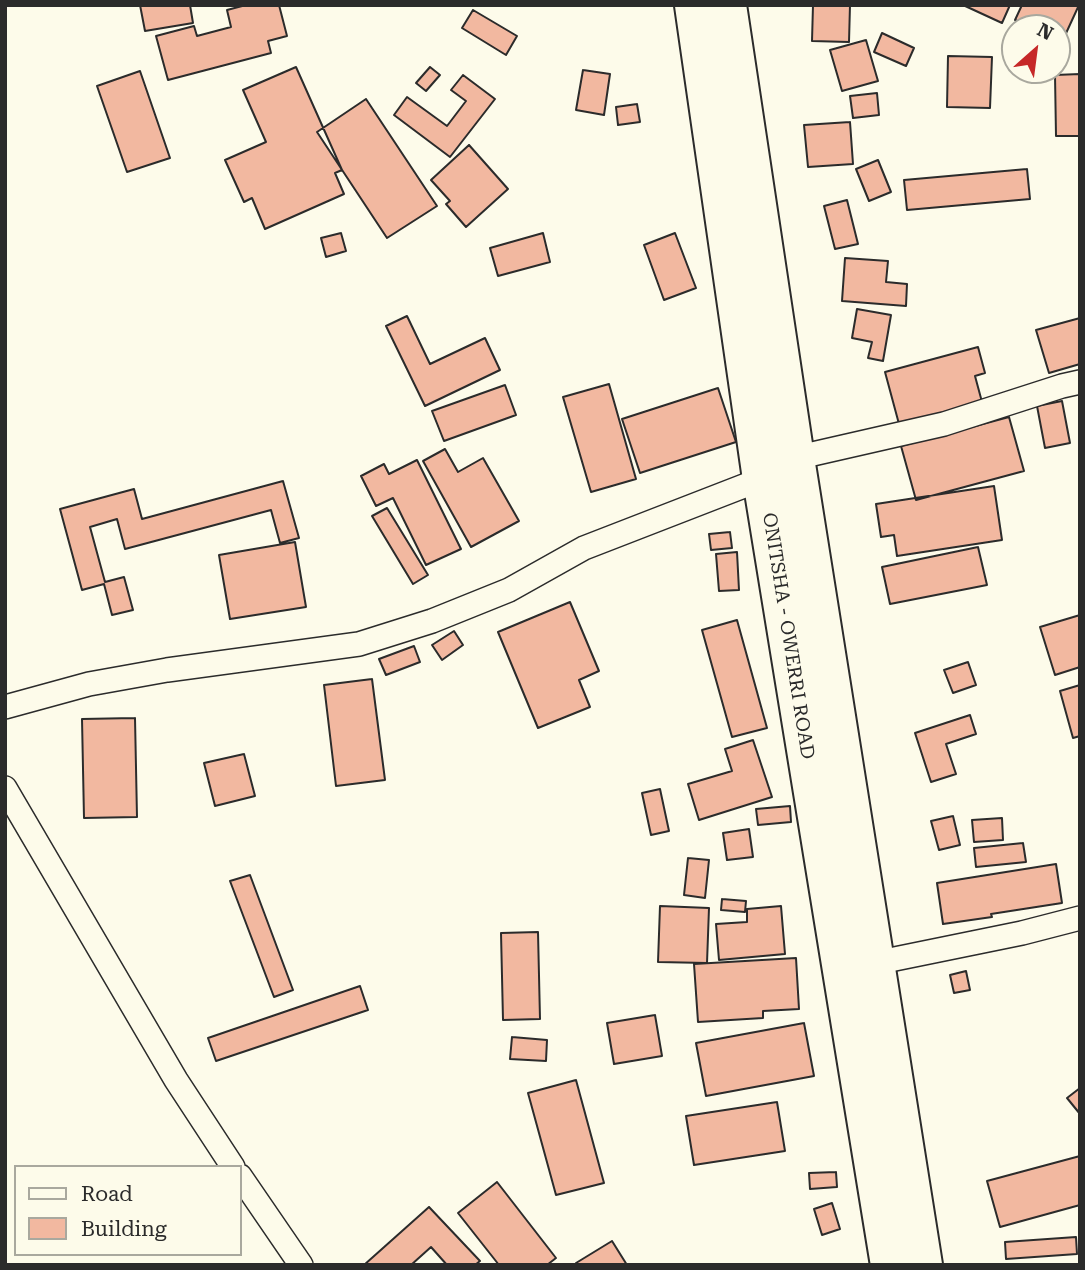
<!DOCTYPE html>
<html>
<head>
<meta charset="utf-8">
<style>
	body { margin:0 }
	#map { position:relative; width:1085px; height:1270px; overflow:hidden; background:#fdfbea; font-family:"Roboto Serif",serif }
	canvas { display:block }
	.frame { position:absolute; inset:0; border:7px solid #2b2b2b; pointer-events:none }
	.legend { position:absolute; left:14px; top:1165px; width:228px; height:91px; box-sizing:border-box; background:#fdfbea; border:2px solid #a9a89e; margin:0; padding:9px 12px; list-style:none; font-size:21px; color:#2b2b2b }
	.legend li { display:flex; align-items:center; gap:14px; height:35px }
	.legend b { width:35px; border:2px solid #a9a89e }
	.north { position:absolute; left:1001px; top:14px; width:70px; height:70px; box-sizing:border-box; background:#fdfbea; border:2px solid #a9a89e; border-radius:50%; rotate:28deg; font-size:19px; font-weight:700; line-height:28px; text-align:center; color:#2b2b2b }
	.north::after { content:''; display:block; margin:auto; width:24px; height:32px; background:#c62828; clip-path:polygon(50% 0,100% 100%,50% 72%,0 100%) }
</style>
</head>
<body>
<div id="map">
<canvas width="1085" height="1270"></canvas>
<div class="frame"></div>
<ul class="legend">
<li><b style="height:9px;background:#fdfbea"></b>Road</li>
<li><b style="height:19px;background:#f2b8a0"></b>Building</li>
</ul>
<div class="north">N</div>
</div>
<script>
const ctx = document.querySelector('canvas').getContext('2d');
ctx.lineJoin = 'round';
function fill(path, color) {
  ctx.fillStyle = color;
  ctx.fill(path, 'evenodd');
}
function toPath(rows) {
  const path = new Path2D();
  for (const r of rows) {
    path.moveTo(r[0], r[1]);
    for (let i = 2; i < r.length; i += 2) path.lineTo(r[i], r[i + 1]);
  }
  return path;
}
function trace(path, color, width, dash) {
  ctx.strokeStyle = color;
  ctx.lineWidth = width;
  ctx.lineCap = dash ? 'butt' : 'round';
  ctx.setLineDash(dash || []);
  ctx.stroke(path);
}
function write(font, color, halo, rows, align = 'center') {
  ctx.font = font + ' "Roboto Serif",serif';
  ctx.lineWidth = 5;
  ctx.setLineDash([]);
  ctx.textBaseline = 'middle';
  ctx.strokeStyle = halo;
  ctx.fillStyle = color;
  for (const [text, x, y, turn = 0] of rows) {
    ctx.save();
    ctx.translate(x, y);
    ctx.rotate((+turn || 0) * Math.PI / 180);
    ctx.textAlign = isNaN(turn) ? turn : align;
    if (halo) ctx.strokeText(text, 0, 0);
    ctx.fillText(text, 0, 0);
    ctx.restore();
  }
}
const building = toPath([
	[140,5,190,5,193,23,145,31,140,5],
	[246,5,279,5,287,36,268,41,271,53,168,80,156,36,194,26,197,36,231,27,227,10,246,5],
	[813,5,850,5,849,42,812,41,813,5],
	[963,5,1010,5,1002,23,963,5],
	[1022,5,1079,5,1062,42,1057,39,1057,28,1032,28,1015,20,1022,5],
	[473,10,517,36,506,55,462,28,473,10],
	[882,33,914,48,906,66,874,52,882,33],
	[866,40,878,81,842,91,830,50,866,40],
	[948,56,992,57,990,108,947,107,948,56],
	[296,67,342,170,335,173,344,194,265,229,252,198,244,202,225,160,266,142,243,90,296,67],
	[430,67,440,75,426,91,416,83,430,67],
	[583,70,610,74,604,115,576,110,583,70],
	[140,71,170,158,127,172,97,86,140,71],
	[1080,74,1080,136,1056,136,1055,75,1080,74],
	[463,75,495,99,450,157,394,115,407,97,447,126,466,101,451,90,463,75],
	[877,93,879,115,853,118,850,96,877,93],
	[366,99,437,206,387,238,317,132,366,99],
	[637,104,640,122,618,125,616,107,637,104],
	[850,122,853,164,808,167,804,125,850,122],
	[469,145,508,189,466,227,446,204,450,201,431,180,469,145],
	[878,160,891,192,869,201,856,169,878,160],
	[1027,169,1030,199,907,210,904,180,1027,169],
	[847,200,858,244,835,249,824,206,847,200],
	[341,233,346,251,326,257,321,238,341,233],
	[543,233,550,262,498,276,490,248,543,233],
	[675,233,696,288,664,300,644,245,675,233],
	[845,258,888,261,886,282,907,284,906,306,842,301,845,258],
	[857,309,891,315,883,361,868,358,872,342,852,338,857,309],
	[407,316,430,364,485,338,500,370,425,406,386,326,407,316],
	[1080,318,1080,364,1049,373,1036,330,1080,318],
	[978,347,985,373,975,376,982,402,899,424,885,372,978,347],
	[609,384,636,479,591,492,563,397,609,384],
	[505,385,516,415,444,441,432,411,505,385],
	[718,388,736,442,640,473,622,419,718,388],
	[1062,401,1070,443,1045,448,1037,406,1062,401],
	[1009,417,1024,471,916,500,901,446,1009,417],
	[445,449,458,472,483,458,519,521,471,547,423,461,445,449],
	[417,460,461,549,426,565,393,498,376,506,361,476,384,464,389,474,417,460],
	[283,481,299,538,280,543,271,510,125,549,117,519,90,527,105,582,124,577,133,610,112,615,104,584,82,590,60,509,134,489,142,519,283,481],
	[994,486,1002,540,897,556,894,535,881,537,876,504,994,486],
	[387,508,428,575,413,584,372,516,387,508],
	[730,532,732,548,711,550,709,534,730,532],
	[295,542,306,607,230,619,219,555,295,542],
	[978,547,987,585,890,604,882,567,978,547],
	[737,552,739,590,719,591,716,554,737,552],
	[570,602,599,671,579,680,590,707,538,728,498,632,570,602],
	[1080,615,1080,667,1055,675,1040,627,1080,615],
	[737,620,767,728,732,737,702,630,737,620],
	[454,631,463,645,442,660,432,645,454,631],
	[414,646,420,662,386,675,379,659,414,646],
	[968,662,976,685,953,693,944,670,968,662],
	[372,679,385,780,336,786,324,685,372,679],
	[1080,685,1080,736,1073,738,1060,691,1080,685],
	[970,715,976,734,946,744,956,774,931,782,915,733,970,715],
	[135,718,137,817,84,818,82,719,135,718],
	[753,740,772,797,699,820,688,784,732,771,725,749,753,740],
	[244,754,255,796,215,806,204,763,244,754],
	[660,789,669,831,651,835,642,793,660,789],
	[790,806,791,822,758,825,756,809,790,806],
	[953,816,960,845,939,850,931,821,953,816],
	[1002,818,1003,840,974,842,972,820,1002,818],
	[749,829,753,857,727,860,723,833,749,829],
	[1023,843,1026,862,976,867,974,848,1023,843],
	[688,858,709,860,705,898,684,895,688,858],
	[1056,864,1062,903,991,914,992,917,943,924,937,883,1056,864],
	[250,875,293,990,274,997,230,881,250,875],
	[722,899,746,901,745,912,721,910,722,899],
	[660,906,709,908,707,963,658,962,660,906],
	[781,906,785,954,719,960,716,924,747,922,747,909,781,906],
	[538,932,540,1019,503,1020,501,933,538,932],
	[796,958,799,1009,763,1011,763,1018,698,1022,694,964,796,958],
	[966,971,970,990,954,993,950,975,966,971],
	[360,986,368,1010,216,1061,208,1038,360,986],
	[655,1015,662,1056,614,1064,607,1023,655,1015],
	[804,1023,814,1076,706,1096,696,1043,804,1023],
	[512,1037,547,1040,546,1061,510,1059,512,1037],
	[576,1080,604,1183,556,1195,528,1093,576,1080],
	[1080,1088,1080,1114,1067,1098,1080,1088],
	[777,1102,785,1151,694,1165,686,1116,777,1102],
	[1080,1156,1080,1205,1000,1227,987,1181,1080,1156],
	[836,1172,837,1187,810,1189,809,1173,836,1172],
	[497,1182,556,1258,547,1265,499,1265,458,1213,497,1182],
	[832,1203,840,1229,822,1235,814,1209,832,1203],
	[429,1207,480,1261,475,1265,447,1265,431,1247,411,1265,364,1265,429,1207],
	[1076,1237,1077,1254,1006,1259,1005,1242,1076,1237],
	[612,1241,627,1265,577,1265,576,1263,612,1241]
]);
const minor = toPath([
	[795,458,944,424,1062,386,1080,382],
	[5,707,89,684,167,670,359,644,432,621,509,590,584,548,762,479],
	[5,788,176,1080,233,1167],
	[875,963,1022,933,1080,918],
	[240,1176,301,1265]
]);
const trunk = toPath([
	[694,5,762,479,890,1265],
	[727,5,795,458,923,1265]
]);
const streetNames = [
	["ONITSHA - OWERRI ROAD",788,636,81]
];
fill(building, '#f2b8a0');
trace(building, '#2b2b2b', 2);
trace(minor, '#2b2b2b', 26);
trace(trunk, '#2b2b2b', 42);
trace(minor, '#fdfbea', 23);
trace(trunk, '#fdfbea', 38);
write('19px', '#2b2b2b', '#fdfbea', streetNames);
</script>
</body>
</html>
